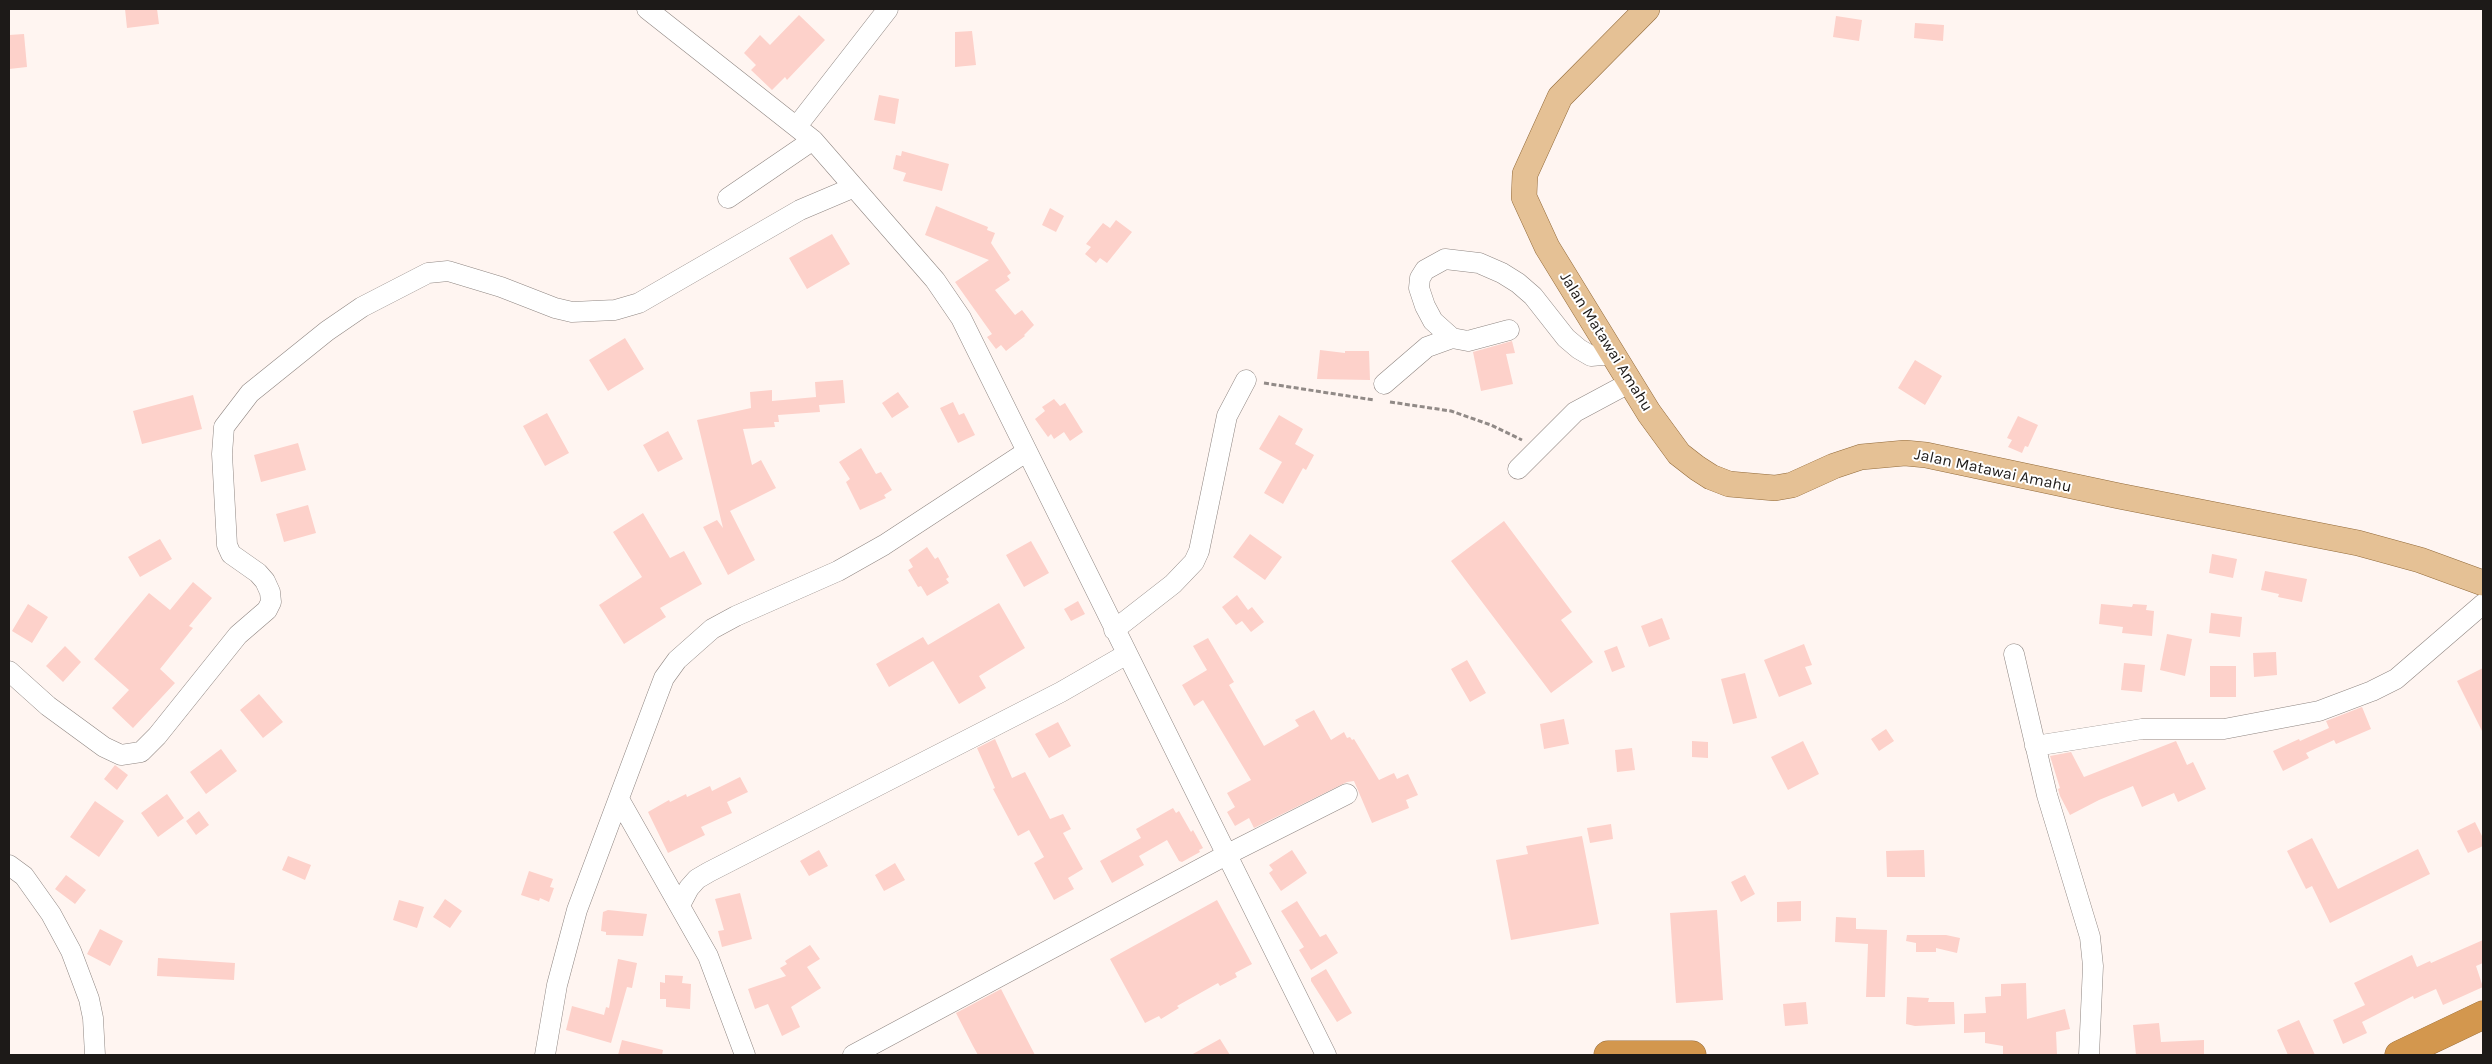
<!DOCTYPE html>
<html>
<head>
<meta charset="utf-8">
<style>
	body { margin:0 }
	#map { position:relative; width:2492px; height:1064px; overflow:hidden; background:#fff5f1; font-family:Karla,sans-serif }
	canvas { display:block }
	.frame { position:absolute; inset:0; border:10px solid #1d1a18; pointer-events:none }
</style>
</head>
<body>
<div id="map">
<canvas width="2492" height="1064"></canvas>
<div class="frame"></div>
</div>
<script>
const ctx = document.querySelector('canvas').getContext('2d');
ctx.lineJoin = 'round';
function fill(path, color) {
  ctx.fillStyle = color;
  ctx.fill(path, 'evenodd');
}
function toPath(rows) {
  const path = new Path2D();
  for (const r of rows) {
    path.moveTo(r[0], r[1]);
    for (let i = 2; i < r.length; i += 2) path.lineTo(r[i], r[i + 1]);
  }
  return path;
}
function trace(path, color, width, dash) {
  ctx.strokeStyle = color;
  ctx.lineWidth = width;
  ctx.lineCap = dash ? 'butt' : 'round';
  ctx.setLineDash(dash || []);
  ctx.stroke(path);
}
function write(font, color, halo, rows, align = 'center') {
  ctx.font = font + ' Karla,sans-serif';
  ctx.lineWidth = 4;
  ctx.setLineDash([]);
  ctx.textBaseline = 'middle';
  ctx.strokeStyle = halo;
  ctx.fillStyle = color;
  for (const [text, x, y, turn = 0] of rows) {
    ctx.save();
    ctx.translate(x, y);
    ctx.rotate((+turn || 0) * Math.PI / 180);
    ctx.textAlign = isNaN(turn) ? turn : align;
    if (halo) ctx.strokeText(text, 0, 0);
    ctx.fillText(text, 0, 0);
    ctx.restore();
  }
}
const building = toPath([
	[125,9,157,9,159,24,127,28],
	[799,15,825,40,787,80,785,77,772,90,751,70,756,65,744,53,760,35,770,45],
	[1836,16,1862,20,1859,41,1833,37],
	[1915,23,1944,25,1943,41,1914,38],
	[972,31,976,65,955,67,955,32],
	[24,34,27,67,9,69,9,35],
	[879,95,899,99,895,124,874,120],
	[902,151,949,164,942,191,903,181,906,173,893,169,896,155,901,156],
	[936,206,988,227,987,230,995,233,991,243,1011,273,1007,276,1010,280,995,290,1015,315,1022,310,1034,325,1024,335,1025,336,1006,351,1001,345,996,349,987,337,992,334,955,282,989,260,925,235],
	[1050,208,1064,216,1056,232,1042,225],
	[1116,220,1132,232,1107,263,1100,258,1096,263,1085,254,1091,247,1086,244,1103,223,1110,228],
	[832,234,850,264,807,289,789,258],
	[625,338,644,369,608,391,589,360],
	[1512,341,1515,353,1506,354,1513,384,1481,391,1473,352],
	[1320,350,1345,353,1345,351,1369,351,1370,380,1317,379],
	[1915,360,1942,376,1925,405,1898,388],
	[843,380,845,403,819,405,820,412,778,415,779,422,774,422,775,427,743,429,752,465,761,460,776,488,730,511,755,560,728,575,703,527,717,520,723,528,697,420,751,408,750,392,772,390,772,401,816,397,815,382],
	[898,392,909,407,892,418,882,403],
	[193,395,202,429,142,444,133,411],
	[1054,399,1060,406,1065,403,1083,432,1070,441,1064,432,1054,439,1051,434,1048,437,1035,419,1045,411,1042,407],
	[953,402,959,415,964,413,975,435,958,443,940,408],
	[547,413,569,453,545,466,523,426],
	[1279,415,1303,429,1295,444,1314,455,1306,470,1303,468,1283,504,1264,493,1282,462,1259,449],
	[2018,416,2038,425,2028,447,2025,446,2022,453,2008,447,2012,440,2007,438],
	[668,431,683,459,658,472,643,445],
	[298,443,306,470,261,482,254,455],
	[861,448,876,474,881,472,892,490,884,495,886,498,860,510,846,482,850,479,839,462],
	[308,505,316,533,284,542,276,514],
	[643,513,670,558,684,551,702,584,660,608,666,617,624,644,599,605,642,577,613,532],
	[1504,521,1572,612,1561,620,1593,662,1551,693,1451,561],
	[1250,534,1282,557,1265,580,1233,557],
	[160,539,172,559,140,577,128,557],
	[1031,541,1049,573,1024,587,1006,555],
	[927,547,935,559,938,557,949,577,946,579,949,583,927,596,921,586,918,587,908,570,913,567,909,560],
	[2212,554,2237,559,2233,578,2209,573],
	[2265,571,2307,579,2302,602,2278,597,2279,594,2261,590],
	[193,582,212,598,189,626,193,628,160,669,175,683,133,728,112,708,129,690,94,659,149,593,170,610],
	[1237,595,1248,610,1252,607,1264,622,1251,632,1242,621,1236,625,1222,607],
	[1078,601,1085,614,1071,621,1064,609],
	[999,603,1025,648,979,676,986,688,959,704,933,661,889,687,876,664,923,637,928,645],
	[28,604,48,617,32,643,12,631],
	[2101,604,2132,607,2133,604,2147,605,2146,610,2154,611,2152,636,2122,633,2123,627,2099,624],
	[2211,613,2242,617,2240,637,2209,633],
	[1662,618,1670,639,1649,647,1641,626],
	[2167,634,2192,639,2185,676,2160,670],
	[1208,638,1234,682,1229,685,1264,746,1299,726,1295,720,1314,710,1331,740,1344,732,1347,738,1350,737,1352,740,1354,739,1379,780,1394,773,1397,779,1408,774,1418,795,1406,800,1409,808,1372,823,1354,781,1347,782,1254,828,1249,818,1235,826,1227,812,1235,807,1227,793,1251,780,1203,700,1194,706,1182,685,1207,670,1193,646],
	[1804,644,1812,665,1805,667,1812,684,1779,697,1764,660],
	[65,646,81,662,63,682,46,666],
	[1617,646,1625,667,1612,672,1604,651],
	[2276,652,2277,675,2254,677,2253,653],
	[1467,660,1486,693,1470,702,1451,669],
	[2124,663,2145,665,2142,692,2121,690],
	[2210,666,2236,666,2236,697,2210,697],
	[2483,668,2483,733,2457,681],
	[1745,673,1757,718,1733,724,1721,679],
	[259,694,283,722,263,738,240,710],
	[2362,707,2371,729,2336,744,2334,740,2306,753,2309,758,2283,771,2273,751,2299,739,2300,741,2329,728,2326,721],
	[1564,719,1569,744,1544,749,1540,724],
	[1058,722,1071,746,1049,758,1035,734],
	[1886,729,1894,741,1879,751,1871,739],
	[995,739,1012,778,1025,772,1050,819,1063,814,1071,829,1063,833,1083,869,1068,878,1074,889,1054,900,1034,863,1044,857,1029,830,1018,836,993,789,995,788,977,748],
	[1692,741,1708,742,1708,758,1692,757],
	[1803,741,1819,774,1788,790,1771,757],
	[2176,741,2187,765,2193,762,2206,789,2178,802,2174,793,2142,807,2133,786,2099,800,2070,815,2060,796,2058,789,2060,788,2050,756,2071,752,2084,777],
	[1632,748,1635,770,1617,772,1615,750],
	[221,749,237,771,206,794,190,772],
	[115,765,128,775,117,790,104,779],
	[740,777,748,792,727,802,732,813,701,827,705,835,668,853,648,812,669,800,670,802,686,794,687,797,710,786,712,791],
	[167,794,184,818,158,837,141,813],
	[95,801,124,821,99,857,70,837],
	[1173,808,1176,813,1179,811,1191,832,1193,830,1203,848,1199,850,1200,852,1182,862,1179,861,1167,840,1139,856,1144,865,1112,883,1100,861,1141,838,1136,829],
	[199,811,209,825,196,835,186,821],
	[2475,822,2483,838,2483,846,2468,853,2457,831],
	[1611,824,1613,839,1590,843,1587,828],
	[1582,836,1599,924,1511,940,1496,860,1528,854,1526,846],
	[2312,838,2338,889,2418,849,2430,874,2330,923,2312,886,2306,889,2287,851],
	[819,850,828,866,809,876,800,861],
	[1292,850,1307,873,1281,891,1269,873,1273,870,1269,865],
	[1924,850,1925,877,1887,877,1886,851],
	[288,856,311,865,305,880,282,870],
	[895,863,905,880,884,891,875,875],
	[529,871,553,879,550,887,554,888,549,902,540,898,539,901,521,895],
	[66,875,86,890,75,904,55,889],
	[1745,875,1755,894,1741,902,1731,882],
	[740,893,752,939,722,947,718,931,724,930,715,899],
	[445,899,462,911,450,928,433,917],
	[399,900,424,907,417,928,393,920],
	[1217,900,1252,964,1235,973,1237,977,1220,986,1218,983,1177,1006,1179,1008,1161,1019,1159,1016,1145,1023,1110,959],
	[1297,901,1320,937,1326,934,1338,953,1311,970,1299,950,1304,947,1281,911],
	[1801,901,1801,921,1777,922,1777,902],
	[608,910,647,914,643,936,606,935,606,932,601,931,603,912],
	[1717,910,1723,1000,1676,1003,1670,913],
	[1836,917,1856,918,1856,929,1887,930,1885,997,1866,997,1868,944,1835,942],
	[100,929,123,941,110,966,87,954],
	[1907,935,1946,935,1960,938,1957,953,1936,948,1936,952,1916,952,1916,943,1906,941],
	[2483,940,2483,963,2476,966,2483,987,2443,1005,2436,989,2414,999,2413,996,2362,1022,2367,1033,2343,1044,2333,1020,2365,1005,2354,983,2412,955,2417,967,2430,961,2431,963],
	[810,945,820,959,807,967,821,988,791,1007,800,1027,782,1036,768,1004,755,1009,748,989,786,976,780,968,787,964,785,961],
	[158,958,235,963,234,980,157,976],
	[618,959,637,963,632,988,627,987,611,1043,566,1030,572,1006,604,1015,606,1007,609,1008],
	[1326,969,1352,1013,1337,1022,1311,981,1311,978],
	[665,975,683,976,682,983,691,984,690,1009,666,1007,666,999,660,999,660,982,665,983],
	[2026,983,2027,1019,2065,1009,2070,1029,2056,1032,2057,1055,2003,1055,2003,1046,1985,1043,1985,1032,1964,1033,1964,1014,1986,1013,1985,997,2001,996,2001,984],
	[1001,989,1021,1028,1035,1055,978,1055,973,1046,956,1013],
	[1907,997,1929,998,1928,1002,1954,1002,1955,1024,1915,1026,1906,1024],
	[1806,1002,1808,1024,1785,1026,1783,1004],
	[2299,1020,2315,1055,2288,1055,2277,1030],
	[2159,1023,2161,1042,2204,1040,2204,1055,2136,1055,2133,1025],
	[1220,1039,1230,1055,1191,1055],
	[622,1040,663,1050,662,1055,618,1055]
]);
const path = toPath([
	[1264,383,1374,400],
	[1390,402,1451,411,1491,425,1522,440]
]);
const minor = toPath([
	[647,9,813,140,935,280,961,318,1326,1055],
	[797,126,888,9],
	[728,198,813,140],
	[1452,338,1433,321,1425,306,1419,288,1420,278,1425,270,1445,259,1479,263,1502,273,1518,283,1533,296,1566,338,1579,349,1591,356,1614,354],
	[1384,384,1427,347,1452,338,1468,341,1509,330],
	[1518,469,1575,412,1631,382],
	[1114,630,1173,584,1194,562,1199,551,1227,416,1246,380],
	[2014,654,2047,795,2090,937,2093,966,2089,1055],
	[9,671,48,706,104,747,121,755,141,752,157,736,238,635,267,610,271,602,270,592,265,581,258,573,231,554,227,545,222,454,224,427,250,393,327,331,362,307,428,273,448,271,501,287,555,308,572,312,615,310,639,303,800,210,852,188],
	[2035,746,2142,729,2224,729,2319,711,2372,691,2396,679,2483,604],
	[620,801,708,956,745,1055],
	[9,865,24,876,51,914,71,951,89,999,93,1018,95,1055],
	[680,905,689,888,697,879,709,872,1061,692,1127,654],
	[545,1055,557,985,577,910,656,699,664,678,677,660,712,629,736,616,838,571,884,545,1026,452],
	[853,1055,1228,854,1347,794]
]);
const major = toPath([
	[1647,9,1560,97,1525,174,1524,197,1547,247,1649,413,1679,454,1697,468,1711,477,1729,484,1775,488,1792,485,1834,466,1861,457,1905,453,1926,455,2119,496,2358,543,2420,560,2483,583]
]);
const highway = toPath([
	[1608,1055,1692,1055],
	[2399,1055,2483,1015]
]);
const streetNames = [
	["Jalan Matawai Amahu",1606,342,58],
	["Jalan Matawai Amahu",1993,471,12]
];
fill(building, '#fdd1ca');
trace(minor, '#8f8682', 21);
trace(major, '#936b3b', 26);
trace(highway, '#936b3b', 29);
trace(path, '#918a87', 3, [5, 2.5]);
trace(minor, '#fff', 20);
trace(major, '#e5c195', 25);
trace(highway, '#d3974e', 28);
write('16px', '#1d1a18', '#fff', streetNames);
</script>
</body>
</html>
